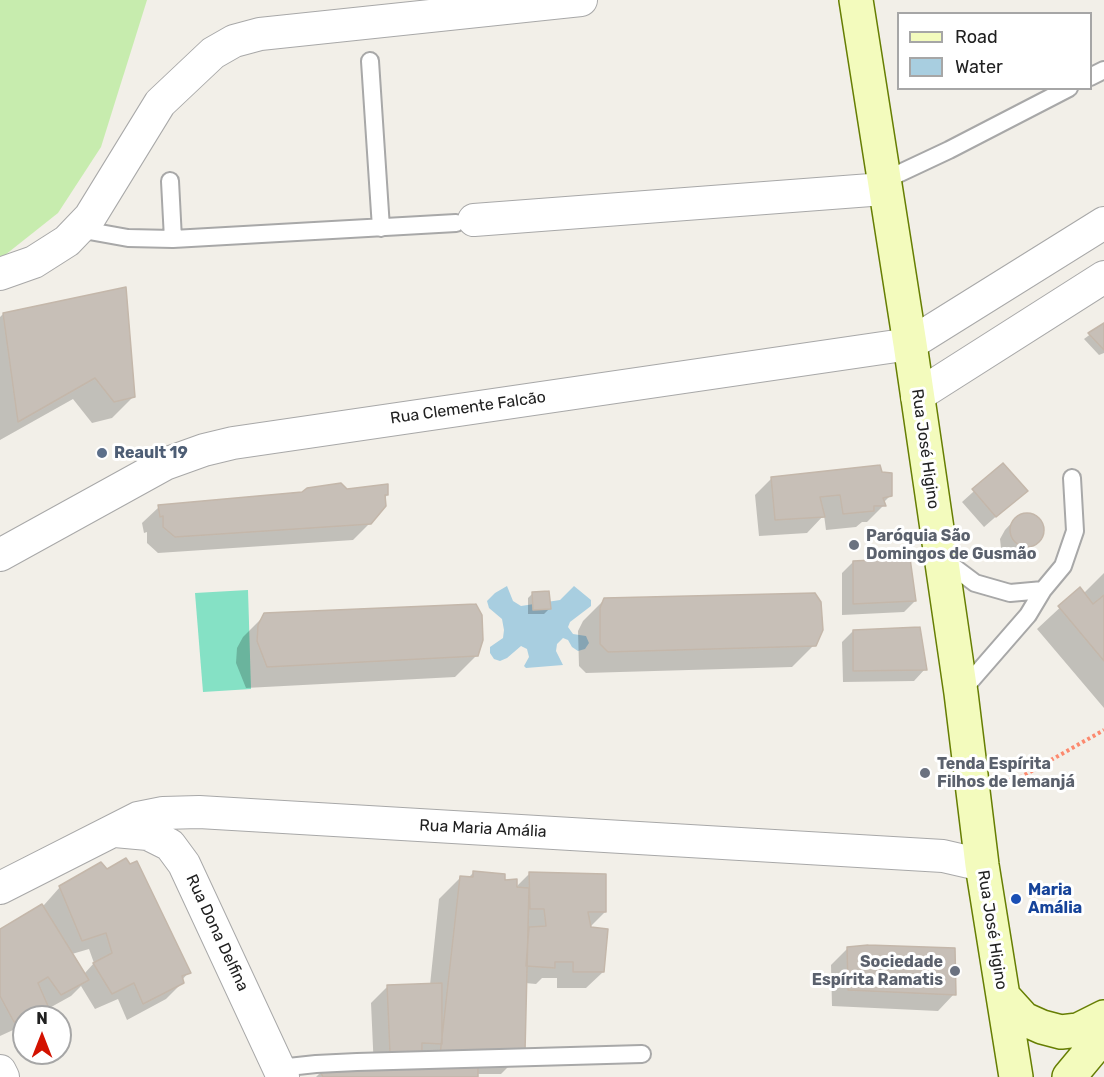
<!DOCTYPE html>
<html>
<head>
<meta charset="utf-8">
<style>
	body { margin:0 }
	#map { position:relative; width:1104px; height:1077px; overflow:hidden; background:#f2efe8; font-family:Rubik,sans-serif }
	canvas { display:block }
	.legend { position:absolute; left:897px; top:12px; width:195px; height:78px; box-sizing:border-box; background:#fff; border:2px solid #a6a6a6; margin:0; padding:8px 10px; list-style:none; font-size:18px; color:#212121 }
	.legend li { display:flex; align-items:center; gap:12px; height:30px }
	.legend b { width:30px; border:2px solid #a6a6a6 }
	.north { position:absolute; left:12px; top:1005px; width:60px; height:60px; box-sizing:border-box; background:#fff; border:2px solid #a6a6a6; border-radius:50%; rotate:0deg; font-size:16px; font-weight:700; line-height:24px; text-align:center; color:#212121 }
	.north::after { content:''; display:block; margin:auto; width:21px; height:27px; background:#d31200; clip-path:polygon(50% 0,100% 100%,50% 72%,0 100%) }
</style>
</head>
<body>
<div id="map">
<canvas width="1104" height="1077"></canvas>
<ul class="legend">
<li><b style="height:8px;background:#f3fbbd"></b>Road</li>
<li><b style="height:16px;background:#a8cee0"></b>Water</li>
</ul>
<div class="north">N</div>
</div>
<script>
const ctx = document.querySelector('canvas').getContext('2d');
ctx.lineJoin = 'round';
function fill(path, color) {
  ctx.fillStyle = color;
  ctx.fill(path, 'evenodd');
}
function toPath(rows) {
  const path = new Path2D();
  for (const r of rows) {
    if (r.length === 3) {
      path.moveTo(r[0] + r[2], r[1]);
      path.arc(r[0], r[1], r[2], 0, 2 * Math.PI);
      continue;
    }
    path.moveTo(r[0], r[1]);
    for (let i = 2; i < r.length; i += 2) path.lineTo(r[i], r[i + 1]);
  }
  return path;
}
function trace(path, color, width, dash) {
  ctx.strokeStyle = color;
  ctx.lineWidth = width;
  ctx.lineCap = dash ? 'butt' : 'round';
  ctx.setLineDash(dash || []);
  ctx.stroke(path);
}
function write(font, color, halo, rows, align = 'center') {
  ctx.font = font + ' Rubik,sans-serif';
  ctx.lineWidth = 6;
  ctx.setLineDash([]);
  ctx.textBaseline = 'middle';
  ctx.strokeStyle = halo;
  ctx.fillStyle = color;
  for (const [text, x, y, turn = 0] of rows) {
    ctx.save();
    ctx.translate(x, y);
    ctx.rotate((+turn || 0) * Math.PI / 180);
    ctx.textAlign = isNaN(turn) ? turn : align;
    if (halo) ctx.strokeText(text, 0, 0);
    ctx.fillText(text, 0, 0);
    ctx.restore();
  }
}
const grass = toPath([
	[0,0,147,0,101,147,58,213,0,259]
]);
const pitch = toPath([
	[248,590,251,689,203,692,195,593]
]);
const water = toPath([
	[507,586,513,601,521,606,560,600,574,586,591,600,591,606,570,622,568,627,573,634,586,636,589,643,585,649,578,651,572,647,568,640,563,638,557,644,556,651,563,665,526,668,524,666,529,657,527,649,521,646,507,658,500,661,494,659,490,653,490,647,503,638,504,630,502,619,489,608,487,601,495,593]
]);
const shadow = toPath([
	[3,314,134,396,112,418,92,423,73,399,0,440,0,317],
	[1104,324,1104,353,1099,355,1084,339],
	[1003,465,1025,491,984,527,962,502],
	[772,478,891,495,883,503,884,505,867,522,862,522,856,527,826,530,824,515,807,533,759,536,755,495],
	[387,495,370,523,353,540,158,553,147,543,147,532,144,533,142,523,159,507],
	[1026,514,1039,521,1041,525,1041,535,1023,555,1008,556,1001,548,1000,539,1005,530,1016,518],
	[853,562,915,601,904,612,842,615,842,573],
	[1104,573,1104,708,1037,629,1080,589,1083,594],
	[533,593,550,608,544,614,528,614,528,598],
	[605,599,814,645,792,667,586,673,579,666,578,631,583,621],
	[265,615,477,655,455,677,246,688,236,663,237,648,243,637],
	[853,631,925,669,914,681,843,682,842,642],
	[473,873,516,887,530,873,605,912,588,929,603,972,586,988,557,988,557,978,542,978,536,984,525,983,523,1052,501,1074,477,1074,477,1077,316,1077,320,1073,374,1070,371,1003,388,986,430,985,439,899,461,877,468,878],
	[527,938,530,938,529,953,526,946],
	[60,887,189,972,182,980,182,983,166,999,127,1020,118,999,95,1009,81,986,71,996,44,1011,43,1009,35,1017,24,1017,24,1025,0,1036,0,931,44,905],
	[89,949,94,963,84,974,72,954],
	[848,948,954,994,938,1011,832,1006,831,965]
]);
const building = toPath([
	[126,287,135,397,114,402,95,378,18,422,3,313,126,287],
	[1104,323,1104,350,1088,333,1104,323],
	[1003,463,1028,491,996,517,972,489,1003,463],
	[880,465,882,472,892,473,892,496,883,498,886,506,874,506,874,511,843,514,840,495,820,497,825,517,775,520,771,477,880,465],
	[341,483,347,489,388,484,388,495,385,495,386,506,371,524,175,537,163,527,163,516,160,517,158,505,302,492,307,488,341,483],
	[1027,530,17],
	[910,558,916,601,853,604,853,561,910,558],
	[1080,587,1093,604,1104,595,1104,661,1058,606,1080,587],
	[549,591,551,609,533,610,532,592,549,591],
	[815,593,821,602,823,630,816,646,608,652,600,644,600,608,604,598,815,593],
	[476,604,482,615,483,640,478,656,267,667,257,641,258,625,264,613,476,604],
	[920,627,927,670,853,671,853,630,920,627],
	[126,858,130,864,137,861,191,973,182,976,184,983,143,1004,134,983,112,994,93,963,112,953,106,933,82,941,59,886,101,862,107,869,126,858],
	[473,871,505,874,505,880,517,879,517,887,529,888,525,1052,440,1055,460,876,473,877,473,871],
	[529,872,606,874,606,912,588,912,591,927,608,929,604,972,573,972,573,962,555,962,555,968,526,966,529,927,546,926,544,909,530,909,529,872],
	[42,904,89,980,61,995,48,977,38,983,48,1006,14,1022,0,996,0,929,42,904],
	[868,945,955,948,956,995,848,990,847,947,868,945],
	[442,983,442,1044,422,1043,422,1054,390,1054,387,985,442,983],
	[478,1065,478,1077,323,1077,320,1071,478,1065]
]);
const path = toPath([
	[1002,782,1021,777,1104,730]
]);
const lane = toPath([
	[370,61,381,228],
	[1090,77,1104,70],
	[170,181,173,239],
	[883,181,949,150,1069,88],
	[78,229,128,238,173,239,456,223],
	[943,559,975,583,1010,593,1043,590],
	[961,692,1028,615,1043,590,1063,566,1075,531,1072,478],
	[279,1068,316,1064,357,1062,642,1054]
]);
const street = toPath([
	[474,220,884,189],
	[0,274,34,262,67,241,90,217,160,103,213,53,234,41,260,34,581,0],
	[917,396,1104,277],
	[0,555,165,464,204,450,233,443,910,344,1104,223],
	[115,831,148,834,170,845,184,864,283,1077],
	[0,888,138,818,163,813,199,812,943,856,982,865],
	[0,1071,3,1077]
]);
const secondary = toPath([
	[856,0,910,344,961,693,982,865,1016,1077],
	[1004,997,1024,1019,1042,1027,1061,1032,1078,1030,1104,1017],
	[1069,1077,1104,1035]
]);
const markers = [
	[102,453,6,"#5c6f8a"],
	[854,545,6,"#6b7280"],
	[925,773,6,"#6b7280"],
	[1016,899,6,"#1a4fb4"],
	[955,971,6,"#6b7280"]
];
const streetNames = [
	["Rua Clemente Falcão",468,408,-8],
	["Rua José Higino",925,449,82],
	["Rua Maria Amália",483,829,3],
	["Rua José Higino",992,930,81],
	["Rua Dona Delfina",217,933,65]
];
const serviceNames = [
	["Reault 19",114,453]
];
const worshipNames = [
	["Paróquia São",866,536],
	["Domingos de Gusmão",866,554],
	["Tenda Espírita",937,764],
	["Filhos de Iemanjá",937,782],
	["Sociedade",943,962,"right"],
	["Espírita Ramatis",943,980,"right"]
];
const transitNames = [
	["Maria",1028,890],
	["Amália",1028,908]
];
fill(grass, '#c7ecae');
fill(pitch, '#85e1c5');
fill(water, '#a8cee0');
fill(shadow, '#0003');
fill(building, '#c7bfb7');
trace(building, '#c4b7aa', 1.5);
trace(lane, '#a8a8a8', 20);
trace(street, '#a8a8a8', 34);
trace(secondary, '#667e03', 36);
trace(path, '#fc896e', 4, [3, 3]);
trace(lane, '#fff', 16);
trace(street, '#fff', 32);
trace(secondary, '#f3fbbd', 33);
for (const [x, y, r, color] of markers) {
  const dot = new Path2D();
  dot.arc(x, y, r, 0, 2 * Math.PI);
  ctx.fillStyle = color;
  ctx.fill(dot);
  trace(dot, '#fff', 2);
}
write('16px', '#212121', '#fff', streetNames);
write('bold 16px', '#4e5e75', '#fff', serviceNames, 'left');
write('bold 16px', '#5b616d', '#fff', worshipNames, 'left');
write('bold 16px', '#164399', '#fff', transitNames, 'left');
</script>
</body>
</html>
